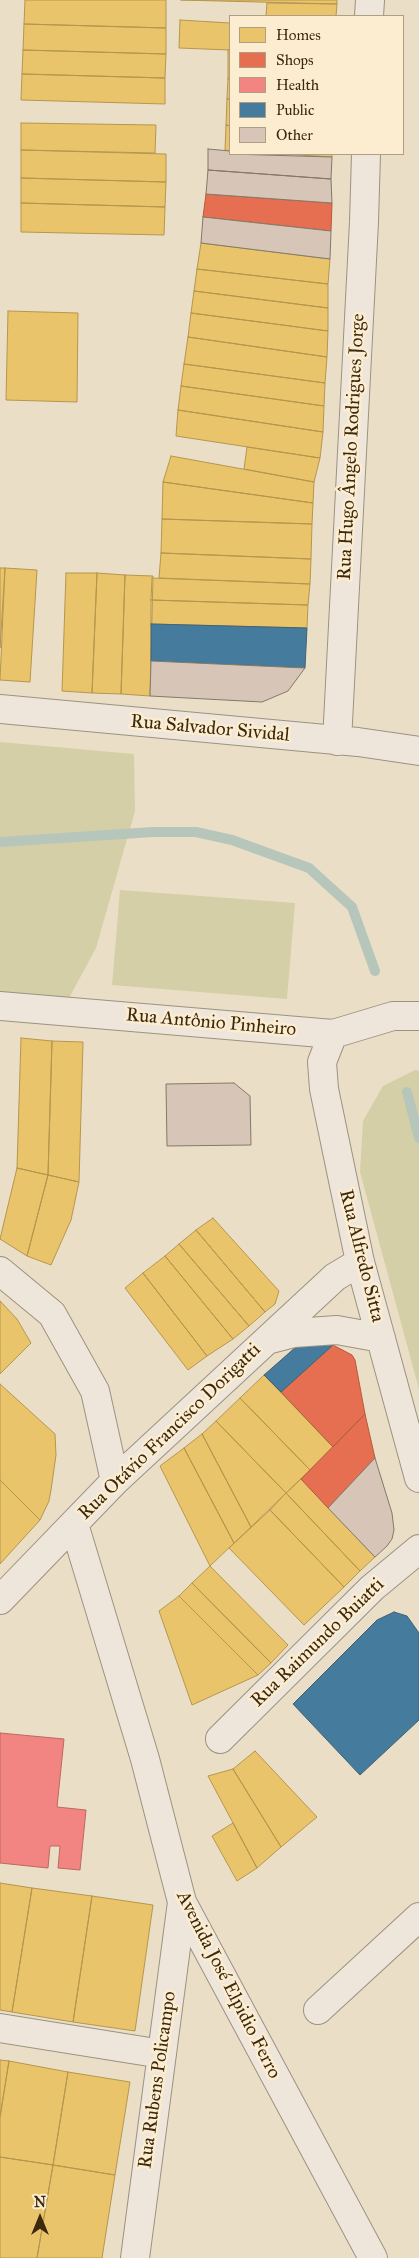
<!DOCTYPE html>
<html>
<head>
<meta charset="utf-8">
<style>
	body { margin:0 }
	#map { position:relative; width:419px; height:2258px; overflow:hidden; background:#ebdec6; font-family:"IM FELL Great Primer",serif }
	canvas { display:block }
	.legend { position:absolute; left:229px; top:15px; width:175px; height:140px; box-sizing:border-box; background:#fcecd0; border:1px solid #af9e82; margin:0; padding:6px 9px; list-style:none; font-size:15px; color:#3c290d }
	.legend li { display:flex; align-items:center; gap:10px; height:25px }
	.legend b { width:25px; border:1px solid #af9e82 }
	.north { position:absolute; left:15px; top:2193px; width:50px; height:50px; -webkit-text-stroke:4px #fcecd0; paint-order:stroke; rotate:0deg; font-size:14px; font-weight:700; line-height:20px; text-align:center; color:#3c290d }
	.north::after { content:''; display:block; margin:auto; width:18px; height:22px; background:#3c290d; clip-path:polygon(50% 0,100% 100%,50% 72%,0 100%) }
</style>
</head>
<body>
<div id="map">
<canvas width="419" height="2258"></canvas>
<ul class="legend">
<li><b style="height:14px;background:#e9c46a"></b>Homes</li>
<li><b style="height:14px;background:#e76f51"></b>Shops</li>
<li><b style="height:14px;background:#f28482"></b>Health</li>
<li><b style="height:14px;background:#457b9d"></b>Public</li>
<li><b style="height:14px;background:#d7c5b7"></b>Other</li>
</ul>
<div class="north">N</div>
</div>
<script>
const ctx = document.querySelector('canvas').getContext('2d');
ctx.lineJoin = 'round';
function fill(path, color) {
  ctx.fillStyle = color;
  ctx.fill(path, 'evenodd');
}
function toPath(rows) {
  const path = new Path2D();
  for (const r of rows) {
    path.moveTo(r[0], r[1]);
    for (let i = 2; i < r.length; i += 2) path.lineTo(r[i], r[i + 1]);
  }
  return path;
}
function trace(path, color, width, dash) {
  ctx.strokeStyle = color;
  ctx.lineWidth = width;
  ctx.lineCap = dash ? 'butt' : 'round';
  ctx.setLineDash(dash || []);
  ctx.stroke(path);
}
function write(font, color, halo, rows, align = 'center') {
  ctx.font = font + ' "IM FELL Great Primer",serif';
  ctx.lineWidth = 5;
  ctx.setLineDash([]);
  ctx.textBaseline = 'middle';
  ctx.strokeStyle = halo;
  ctx.fillStyle = color;
  for (const [text, x, y, turn = 0] of rows) {
    ctx.save();
    ctx.translate(x, y);
    ctx.rotate((+turn || 0) * Math.PI / 180);
    ctx.textAlign = isNaN(turn) ? turn : align;
    if (halo) ctx.strokeText(text, 0, 0);
    ctx.fillText(text, 0, 0);
    ctx.restore();
  }
}
const green = toPath([
	[0,742,134,754,135,811,96,948,69,998,0,993],
	[120,890,295,903,287,999,112,985],
	[415,1070,419,1071,419,1389,360,1172,363,1121,383,1086]
]);
const homes = toPath([
	[25,0,166,0,166,28,24,24,25,0],
	[181,0,337,0,337,4,181,0],
	[267,3,337,4,336,16,266,16,267,3],
	[180,20,230,23,230,50,179,48,180,20],
	[24,24,166,28,166,54,23,50,24,24],
	[23,50,166,54,165,78,22,74,23,50],
	[228,50,230,50,230,79,228,79,228,50],
	[22,74,165,78,165,104,21,100,22,74],
	[228,79,230,79,230,99,227,99,228,79],
	[227,99,230,99,230,126,226,125,227,99],
	[21,123,156,125,155,153,21,150,21,123],
	[226,125,230,126,230,151,225,150,226,125],
	[21,150,166,154,166,182,21,178,21,150],
	[282,154,332,154,332,157,282,154],
	[21,178,166,182,165,207,21,203,21,178],
	[21,203,165,207,164,235,21,232,21,203],
	[201,243,330,259,328,284,197,269,201,243],
	[197,269,328,284,328,308,194,291,197,269],
	[194,291,328,308,328,331,191,313,194,291],
	[8,311,78,313,77,402,6,400,8,311],
	[191,313,328,331,327,357,188,337,191,313],
	[188,337,327,357,325,383,184,364,188,337],
	[184,364,325,383,324,406,181,386,184,364],
	[181,386,324,406,323,432,178,410,181,386],
	[178,410,323,432,320,458,176,436,178,410],
	[247,447,320,458,314,482,244,469,247,447],
	[171,456,314,482,313,503,163,482,171,456],
	[163,482,313,503,312,524,162,519,163,482],
	[162,519,312,524,311,559,161,553,162,519],
	[161,553,311,559,310,584,159,578,161,553],
	[0,568,5,568,0,648,0,568],
	[5,568,37,570,30,682,0,680,5,568],
	[66,573,97,573,92,693,62,691,66,573],
	[97,573,125,575,121,694,92,693,97,573],
	[125,575,153,576,150,696,121,694,125,575],
	[152,578,310,584,308,605,151,600,152,578],
	[151,600,308,605,307,628,151,624,151,600],
	[21,1038,52,1041,48,1175,17,1168,21,1038],
	[52,1041,83,1042,79,1182,48,1175,52,1041],
	[17,1168,48,1175,27,1256,0,1239,17,1168],
	[48,1175,79,1182,71,1220,51,1265,27,1256,48,1175],
	[213,1218,279,1291,275,1304,265,1312,196,1230,213,1218],
	[196,1230,265,1312,249,1326,179,1244,196,1230],
	[179,1244,249,1326,233,1339,165,1256,179,1244],
	[165,1256,233,1339,207,1356,143,1273,165,1256],
	[143,1273,207,1356,188,1370,125,1288,143,1273],
	[0,1301,17,1319,31,1343,0,1374,0,1301],
	[264,1375,333,1447,310,1470,240,1398,264,1375],
	[0,1384,55,1434,56,1455,51,1490,49,1501,40,1520,0,1480,0,1384],
	[240,1398,310,1470,286,1493,216,1421,240,1398],
	[216,1421,286,1493,251,1527,202,1434,216,1421],
	[202,1434,251,1527,234,1543,184,1448,202,1434],
	[184,1448,234,1543,210,1566,160,1466,184,1448],
	[301,1479,375,1557,360,1571,286,1493,301,1479],
	[0,1480,40,1520,0,1564,0,1480],
	[286,1493,360,1571,344,1587,270,1510,286,1493],
	[270,1510,344,1587,304,1625,229,1548,270,1510],
	[210,1566,288,1645,271,1663,192,1583,210,1566],
	[192,1583,271,1663,258,1675,179,1596,192,1583],
	[179,1596,258,1675,192,1705,159,1611,179,1596],
	[255,1751,317,1817,281,1847,233,1769,255,1751],
	[233,1769,281,1847,257,1868,208,1776,233,1769],
	[233,1823,257,1868,237,1881,212,1836,233,1823],
	[0,1883,32,1888,12,2012,0,2010,0,1883],
	[32,1888,92,1896,73,2022,12,2012,32,1888],
	[92,1896,153,1905,135,2031,73,2022,92,1896],
	[0,2060,9,2061,0,2117,0,2060],
	[9,2061,68,2072,53,2165,0,2157,0,2117,9,2061],
	[68,2072,130,2082,115,2175,53,2165,68,2072],
	[0,2157,53,2165,37,2258,0,2258,0,2157],
	[53,2165,115,2175,102,2258,37,2258,53,2165]
]);
const shops = toPath([
	[206,194,332,203,331,231,203,217,206,194],
	[333,1345,352,1355,355,1360,365,1414,333,1447,281,1392,333,1345],
	[365,1414,375,1458,328,1508,301,1479,365,1414]
]);
const health = toPath([
	[0,1733,64,1739,57,1807,86,1810,80,1870,58,1868,60,1846,50,1846,48,1868,0,1863,0,1733]
]);
const public = toPath([
	[151,624,307,628,305,668,151,661,151,624],
	[323,1343,333,1345,281,1392,264,1375,297,1346,323,1343],
	[394,1612,407,1616,419,1633,419,1720,360,1775,293,1704,377,1620,394,1612]
]);
const stream = toPath([
	[0,842,153,832,196,832,232,840,309,868,352,907,375,971],
	[407,1092,419,1138]
]);
const building = toPath([
	[208,149,230,151,230,154,332,157,331,179,208,170,208,149],
	[208,170,331,179,332,203,206,194,208,170],
	[203,217,331,231,330,259,201,243,203,217],
	[151,661,305,668,288,691,262,702,150,696,151,661],
	[234,1083,250,1096,251,1145,167,1146,166,1084,234,1083],
	[375,1458,392,1513,394,1530,392,1539,387,1546,375,1557,328,1508,375,1458]
]);
const minor = toPath([
	[369,16,370,0],
	[0,709,358,742,419,751],
	[337,741,364,222,366,154],
	[0,1006,333,1034,393,1016,419,1016],
	[333,1034,322,1062,324,1089,360,1262,419,1478],
	[0,1271,52,1314,95,1391,115,1481],
	[267,1340,294,1333,337,1330,381,1338],
	[74,1524,145,1759,182,1902,373,2258],
	[0,1600,115,1481,335,1277,360,1262],
	[220,1739,372,1588,419,1549],
	[318,2010,419,1917],
	[0,2028,162,2054],
	[135,2258,182,1902]
]);
const streetNames = [
	["Rua Hugo Ângelo Rodrigues Jorge",352,447,-87],
	["Rua Salvador Sividal",210,729,5],
	["Rua Antônio Pinheiro",211,1023,5],
	["Rua Alfredo Sitta",361,1256,76],
	["Rua Otávio Francisco Dorigatti",170,1432,-44],
	["Rua Raimundo Buiatti",318,1643,-44],
	["Avenida José Elpidio Ferro",228,1985,63],
	["Rua Rubens Policampo",158,2080,-82]
];
fill(green, '#d4cfa6');
fill(homes, '#e9c46a');
trace(homes, '#b5964e', 1);
fill(shops, '#e76f51');
trace(shops, '#b45a3d', 1);
fill(health, '#f28482');
trace(health, '#bb695f', 1);
fill(public, '#457b9d');
trace(public, '#426272', 1);
trace(stream, '#b7c6bb', 10);
fill(building, '#d7c5b7');
trace(building, '#827968', 1);
trace(minor, '#9c9281', 30);
trace(minor, '#eee6da', 28);
write('19px', '#3c290d', '#fcecd0', streetNames);
</script>
</body>
</html>
